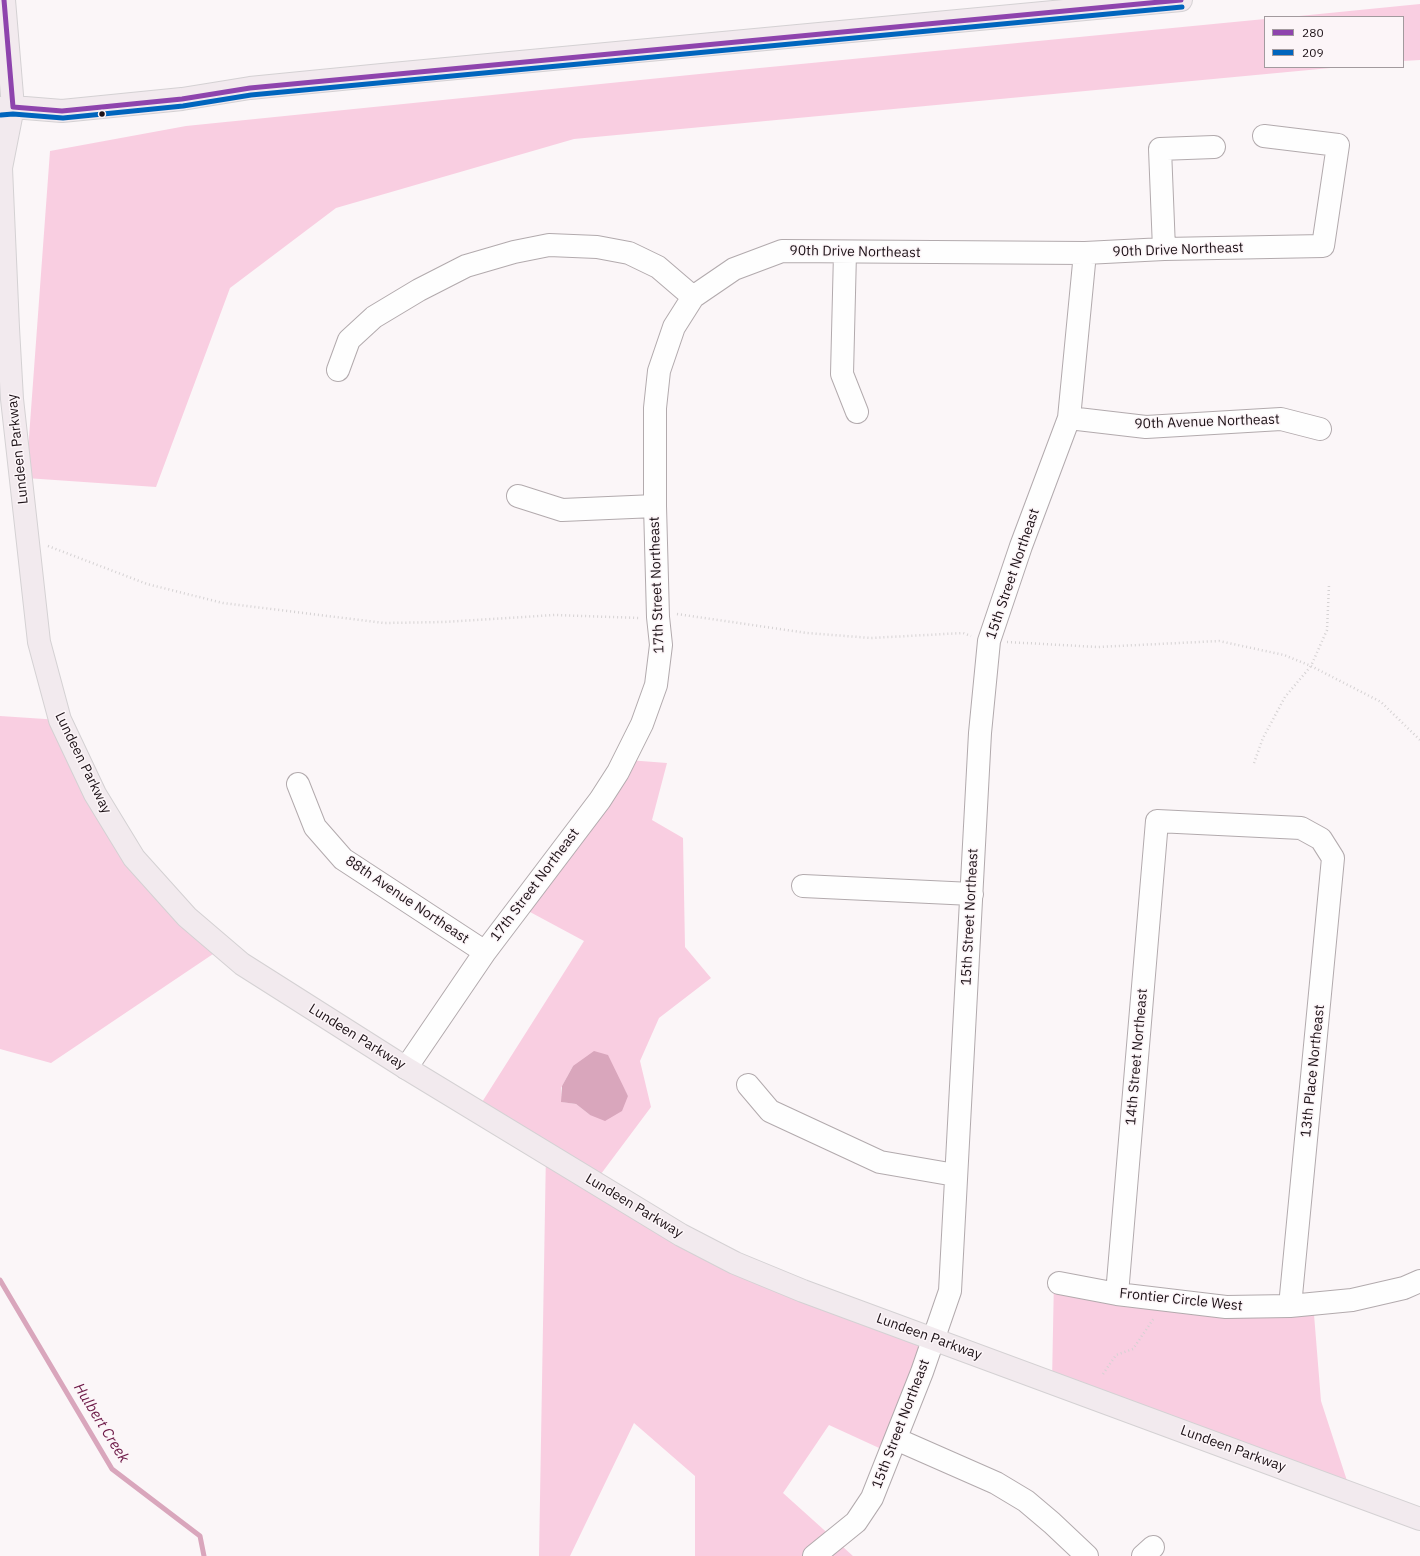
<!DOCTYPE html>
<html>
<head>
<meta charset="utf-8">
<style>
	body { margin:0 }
	#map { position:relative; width:1420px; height:1556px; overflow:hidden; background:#fbf6f8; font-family:"IBM Plex Sans",sans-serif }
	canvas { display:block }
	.legend { position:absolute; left:1264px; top:16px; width:140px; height:52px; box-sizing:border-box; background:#fcf5f8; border:1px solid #a29a9e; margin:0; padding:5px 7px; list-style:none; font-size:12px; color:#1c1116 }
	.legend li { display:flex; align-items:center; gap:8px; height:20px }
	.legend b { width:20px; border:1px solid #a29a9e }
</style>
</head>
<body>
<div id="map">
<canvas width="1420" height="1556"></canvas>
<ul class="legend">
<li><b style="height:5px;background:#8e44ad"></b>280</li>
<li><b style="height:5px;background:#0065bd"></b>209</li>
</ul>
</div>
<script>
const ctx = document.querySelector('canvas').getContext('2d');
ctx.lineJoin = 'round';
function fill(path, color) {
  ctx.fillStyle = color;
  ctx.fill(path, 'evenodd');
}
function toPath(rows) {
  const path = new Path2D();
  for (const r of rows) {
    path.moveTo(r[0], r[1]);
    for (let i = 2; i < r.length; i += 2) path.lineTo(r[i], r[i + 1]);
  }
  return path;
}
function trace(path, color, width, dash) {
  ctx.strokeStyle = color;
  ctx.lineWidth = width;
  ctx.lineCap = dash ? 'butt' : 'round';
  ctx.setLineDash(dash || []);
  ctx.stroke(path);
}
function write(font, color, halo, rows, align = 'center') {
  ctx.font = font + ' "IBM Plex Sans",sans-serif';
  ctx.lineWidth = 3;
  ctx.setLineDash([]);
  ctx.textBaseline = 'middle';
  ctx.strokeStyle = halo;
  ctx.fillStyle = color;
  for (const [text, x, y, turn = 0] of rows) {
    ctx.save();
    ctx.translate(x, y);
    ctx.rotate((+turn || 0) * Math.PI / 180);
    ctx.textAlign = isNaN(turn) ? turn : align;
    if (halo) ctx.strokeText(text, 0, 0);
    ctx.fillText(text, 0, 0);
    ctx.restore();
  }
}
const forest = toPath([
	[1420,4,1420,60,1403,61,1403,17,1289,17],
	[1265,19,1265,67,1341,67,574,139,336,208,230,288,156,487,26,478,50,151,186,126,739,70],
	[0,716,60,720,95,794,222,948,51,1063,0,1049],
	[628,760,667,763,652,820,683,838,685,947,711,978,659,1018,640,1061,651,1107,595,1182,681,1235,934,1338,890,1453,829,1425,783,1493,853,1556,695,1556,695,1476,634,1423,570,1556,539,1556,546,1151,477,1110,584,941,517,905],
	[573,1066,617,1077,628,1096,590,1115,576,1104,562,1102,561,1088],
	[1054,1278,1117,1294,1313,1302,1321,1401,1351,1493,1052,1382]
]);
const water = toPath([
	[594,1051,608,1055,628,1096,622,1111,605,1121,590,1115,576,1104,561,1102,562,1086,573,1066]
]);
const stream = toPath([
	[0,1280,112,1469,200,1536,204,1556]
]);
const path = toPath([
	[48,546,147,584,223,603,384,623,444,622,555,615,640,618],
	[677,614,807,633,871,638,963,633,971,636],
	[1007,642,1098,647,1219,641,1284,655,1311,666,1381,702,1420,740],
	[1254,763,1263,738,1285,697,1311,666,1327,630,1329,585],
	[1103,1374,1116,1355,1133,1349,1154,1318]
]);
const minor = toPath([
	[1164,249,1160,149,1214,147],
	[845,253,842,374,857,412],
	[338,370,349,340,374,317,419,290,466,266,514,252,549,245,597,247,629,253,658,267,693,297,734,269,782,251,1085,253,1164,249,1323,246,1338,145,1264,136],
	[1069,418,1146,427,1281,419,1320,429],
	[518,496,562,510,655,506],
	[298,784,315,827,343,859,485,952],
	[803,886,972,894],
	[406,1068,485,952,600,800,618,772,642,724,656,685,661,645,658,617,655,506,655,408,659,371,674,327,693,297],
	[748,1085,770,1111,880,1162,955,1175],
	[1059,1283,1117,1294,1226,1307,1290,1306,1352,1300,1404,1288,1420,1281],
	[1117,1294,1157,821,1301,828,1321,839,1333,858,1290,1306],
	[896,1439,996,1483,1026,1501,1052,1523,1087,1556],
	[814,1556,856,1522,872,1498,922,1372,950,1291,980,733,989,641,1021,546,1069,418,1085,253],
	[1143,1556,1153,1547]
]);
const major = toPath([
	[4,0,13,107,1,168,8,328,12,399,39,642,60,720,95,794,134,858,187,917,242,964,406,1068,681,1235,735,1263,803,1291,1420,1519],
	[0,108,13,107,62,111,182,99,250,88,382,75,1181,0]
]);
const bus1 = toPath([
	[4,0,13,107],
	[13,107,62,111,182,99,250,88,1181,0]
]);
const bus2 = toPath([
	[1,115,13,114,63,118,183,106,251,95,1182,7]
]);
const markers = [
	[102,114,3.5,"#1c1116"]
];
const streetNames = [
	["90th Drive Northeast",1178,250,-2],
	["90th Drive Northeast",855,252,1],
	["90th Avenue Northeast",1207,422,-2],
	["Lundeen Parkway",18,449,-96],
	["15th Street Northeast",1013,574,-71],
	["17th Street Northeast",657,585,-92],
	["Lundeen Parkway",83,763,64],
	["17th Street Northeast",535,885,-53],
	["88th Avenue Northeast",407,900,34],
	["15th Street Northeast",970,917,-87],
	["Lundeen Parkway",357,1037,32],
	["14th Street Northeast",1137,1057,-85],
	["13th Place Northeast",1313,1071,-84],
	["Lundeen Parkway",634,1206,31],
	["Frontier Circle West",1181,1300,6],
	["Lundeen Parkway",929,1337,20],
	["15th Street Northeast",901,1424,-69],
	["Lundeen Parkway",1233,1449,20]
];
const waterNames = [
	["Hulbert Creek",101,1423,58]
];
fill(forest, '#f9cee1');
fill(water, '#d9a6bc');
trace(stream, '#d9a6bc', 5);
trace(minor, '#b2aaad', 24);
trace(major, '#d4d1d3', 24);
trace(path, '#d5d2d3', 2.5, [1, 3]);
trace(minor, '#fefefe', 22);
trace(major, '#f2eaee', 22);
trace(bus1, '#8e44ad', 5);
trace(bus2, '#0065bd', 5);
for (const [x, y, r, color] of markers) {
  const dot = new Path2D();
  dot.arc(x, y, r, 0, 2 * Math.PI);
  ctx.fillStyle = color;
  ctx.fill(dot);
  trace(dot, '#fcf5f8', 1.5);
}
write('14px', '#1c1116', '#fcf5f8', streetNames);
write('italic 15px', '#6c1846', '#fcf5f8', waterNames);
</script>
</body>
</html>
